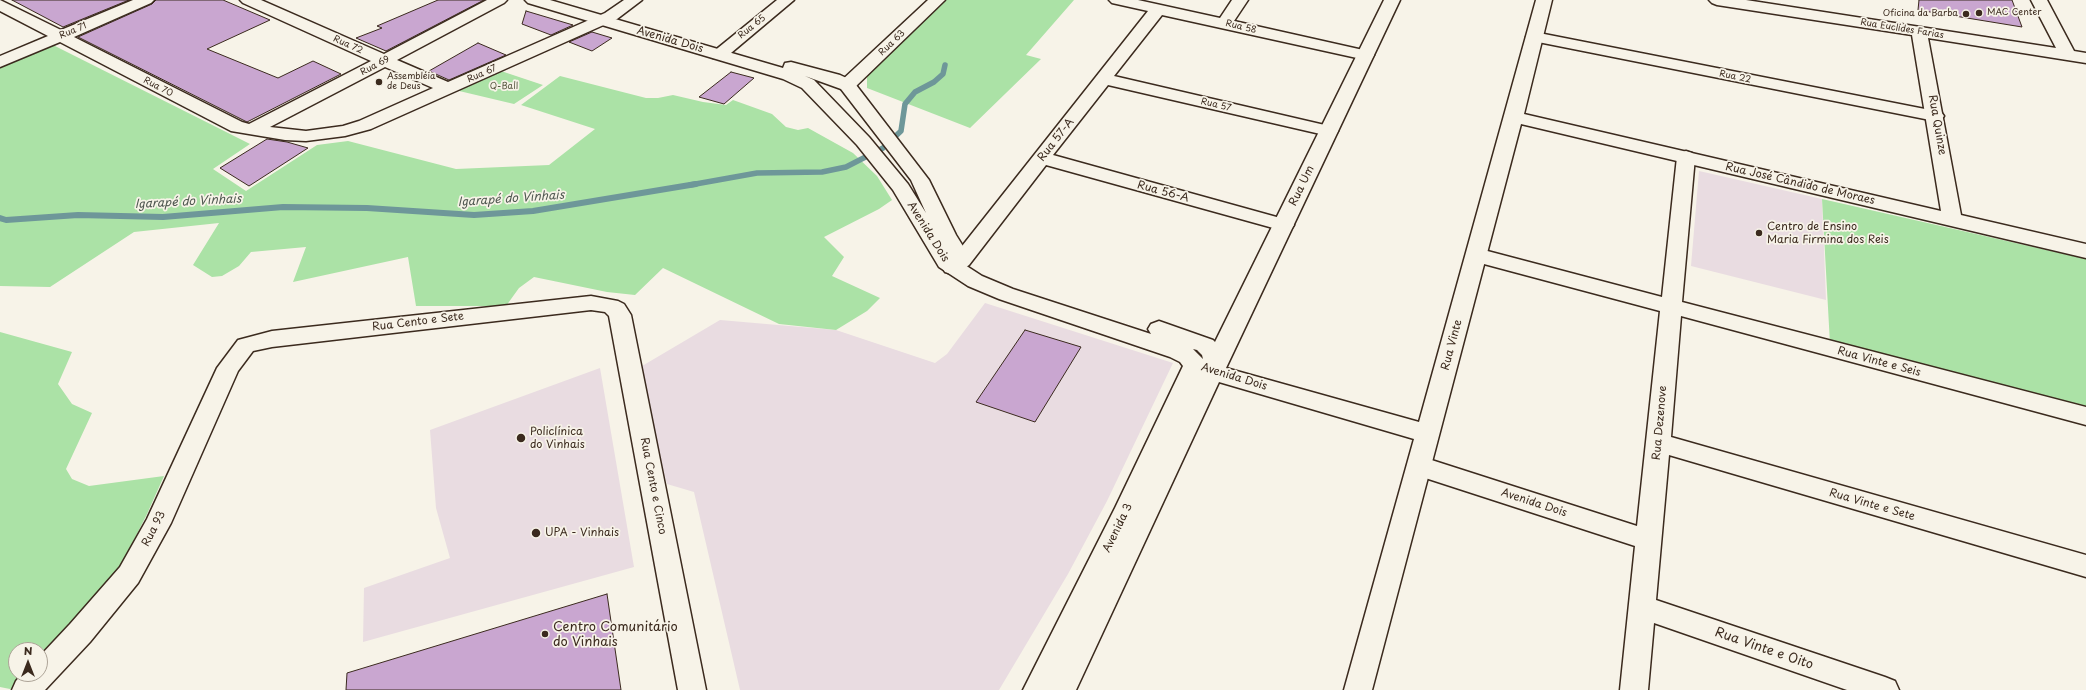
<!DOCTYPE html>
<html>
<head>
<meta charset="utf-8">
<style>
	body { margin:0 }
	#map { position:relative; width:2086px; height:690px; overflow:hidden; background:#f7f3e8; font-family:"Playpen Sans",sans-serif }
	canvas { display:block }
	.north { position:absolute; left:8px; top:642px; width:40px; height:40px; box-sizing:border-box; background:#f7f3e8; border:1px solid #aca397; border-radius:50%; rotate:0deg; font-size:11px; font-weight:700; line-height:16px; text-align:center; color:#3b2a1e }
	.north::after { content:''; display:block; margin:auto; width:14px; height:18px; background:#3b2a1e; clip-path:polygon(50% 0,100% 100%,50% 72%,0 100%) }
</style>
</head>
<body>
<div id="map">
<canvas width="2086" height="690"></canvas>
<div class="north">N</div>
</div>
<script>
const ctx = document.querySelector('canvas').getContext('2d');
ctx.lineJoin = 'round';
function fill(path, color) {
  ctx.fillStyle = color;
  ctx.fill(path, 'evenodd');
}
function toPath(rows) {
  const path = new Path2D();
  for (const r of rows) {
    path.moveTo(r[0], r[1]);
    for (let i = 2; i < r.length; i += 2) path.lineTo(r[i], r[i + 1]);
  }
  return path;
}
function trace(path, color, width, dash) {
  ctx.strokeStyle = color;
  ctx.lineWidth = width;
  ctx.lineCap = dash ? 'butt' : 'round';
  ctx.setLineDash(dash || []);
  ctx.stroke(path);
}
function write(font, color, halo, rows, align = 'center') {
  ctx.font = font + ' "Playpen Sans",sans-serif';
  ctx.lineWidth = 3.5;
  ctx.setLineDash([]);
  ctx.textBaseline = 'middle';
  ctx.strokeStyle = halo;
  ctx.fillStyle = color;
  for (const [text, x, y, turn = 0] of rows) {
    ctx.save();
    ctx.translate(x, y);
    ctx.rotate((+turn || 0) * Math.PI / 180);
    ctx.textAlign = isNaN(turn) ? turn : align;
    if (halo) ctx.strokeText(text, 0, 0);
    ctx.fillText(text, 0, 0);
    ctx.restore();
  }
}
const built = toPath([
	[1699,171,1822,199,1826,300,1691,266],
	[985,303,1173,363,1107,501,1068,574,999,690,740,690,694,492,667,484,637,369,720,320,836,330,935,363,947,354],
	[600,368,634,567,363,642,364,588,450,558,436,508,430,430]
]);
const green = toPath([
	[946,0,1074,0,1026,55,1041,59,970,128,867,88,867,76],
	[53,45,250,144,213,169,246,191,317,145,348,141,456,169,549,165,595,129,521,105,560,76,646,98,658,98,673,95,703,102,726,105,733,100,772,114,786,127,798,130,808,128,853,153,877,176,892,200,879,209,824,237,844,257,832,276,880,298,867,311,836,330,779,324,663,268,635,295,607,292,534,277,519,288,506,306,416,306,408,257,293,282,306,247,251,252,239,266,222,276,212,277,193,265,219,223,134,232,50,287,0,286,0,68],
	[501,71,543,85,514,104,455,90],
	[1822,199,2086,259,2086,410,1830,344],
	[0,332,72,352,58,384,72,404,92,413,66,469,72,479,89,486,164,476,147,514,121,566,40,663,40,650,16,650,16,674,30,674,15,690,0,687]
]);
const streamFar1 = toPath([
	[690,185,757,173,822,172,846,167,883,148,901,131,905,104,915,92,934,82,943,74,945,65]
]);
const stream = toPath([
	[0,218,6,220,78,215,163,217,283,207,367,208,474,215,533,211,696,184]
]);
const building = toPath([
	[12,0,129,0,63,27,12,0],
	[156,0,223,0,270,20,207,49,278,78,313,61,341,74,247,122,78,37,152,4,156,0],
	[438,0,484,0,386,51,356,38,382,28,377,26,438,0],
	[1919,0,2012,0,2022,27,1918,10,1919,0],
	[526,11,573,25,551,35,522,24,526,11],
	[592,32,612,38,592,51,569,42,592,32],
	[478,43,506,55,449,80,429,71,478,43],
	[731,72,754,78,724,104,699,97,731,72],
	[267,139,287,142,308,148,249,186,220,168,267,139],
	[1025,330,1081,347,1035,422,976,402,1025,330],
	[607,594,621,690,346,690,347,673,607,594]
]);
const street = toPath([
	[0,0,61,30,133,0,154,0,151,3,74,37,242,122,249,124,371,61,243,3,240,0,261,0,384,54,487,0,507,0,504,3,397,60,448,82,605,13,624,0,642,0,617,19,371,129,345,136,306,141,285,140,231,131,60,42,0,67,0,56,48,36,0,11,0,0],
	[385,67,433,88,359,121,343,126,306,131,270,127,385,67],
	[777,0,794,0,725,58,713,58,711,55,713,52,777,0],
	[928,0,945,0,853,89,847,90,841,89,839,85,841,81,928,0],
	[1109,0,1138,0,1220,18,1232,0,1248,0,1234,21,1372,52,1374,55,1372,58,1366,60,1162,15,1114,76,1329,126,1335,127,1338,131,1335,135,1329,136,1108,85,1053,155,1291,221,1294,225,1291,229,1284,231,1046,165,969,265,959,272,952,274,945,272,942,267,945,262,955,255,1148,11,1112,3,1109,0],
	[1534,32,1935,111,1941,112,1944,116,1941,120,1935,121,1528,40,1526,37,1528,34,1534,32],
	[1686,151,1692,153,1695,157,1682,302,2086,407,2086,425,1681,316,1671,437,2086,555,2086,577,1669,455,1656,600,1885,677,1895,681,1899,690,1847,690,1654,623,1648,690,1620,690,1635,546,1410,473,1407,466,1410,459,1419,456,1637,526,1660,311,1469,260,1466,255,1469,250,1476,248,1662,297,1677,157,1680,153,1686,151],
	[591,296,618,301,624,304,631,315,706,690,678,690,609,316,605,312,591,310,272,347,253,351,238,371,171,523,138,583,90,642,45,690,12,690,16,681,22,674,40,674,40,656,70,624,120,567,147,519,217,368,238,340,272,331,591,296]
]);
const secondary = toPath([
	[525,0,550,0,783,68,785,63,791,62,840,75,853,81,929,180,956,235,971,259,968,264,965,265,982,276,1013,289,1151,334,1148,329,1151,324,1159,321,1213,340,1215,342,1384,0,1400,0,1226,368,1419,422,1536,0,1552,0,1524,114,1941,211,1912,35,1717,5,1712,3,1709,0,1746,0,2056,48,2031,0,2047,0,2074,51,2086,53,2086,63,1928,38,1961,215,2086,244,2086,258,1521,124,1372,690,1344,690,1414,439,1219,382,1076,690,1023,690,1115,508,1183,366,1180,362,1170,357,999,299,968,286,939,267,893,190,857,145,802,88,783,79,528,3,525,0],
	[805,76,841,89,911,180,926,213,908,184,869,137,814,80,805,76],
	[1193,349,1197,350,1202,355,1203,359,1193,349]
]);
const markers = [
	[1979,13,4,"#3b2a1e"],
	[1966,14,4,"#3b2a1e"],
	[379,82,4,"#3b2a1e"],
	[1759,233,4,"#3b2a1e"],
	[521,438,5,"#3b2a1e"],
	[536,533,5,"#3b2a1e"],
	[545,634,4,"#3b2a1e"]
];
const farPoinames = [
	["MAC Center",1987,13],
	["Oficina da Barba",1958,14,"right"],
	["Assembléia",387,77],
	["de Deus",387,87]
];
const farStreetnames = [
	["Rua 65",752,27,-39],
	["Rua 58",1241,27,13],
	["Rua Euclídes Farias",1902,29,9],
	["Rua 71",73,31,-23],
	["Rua 63",892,43,-44],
	["Rua 72",348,45,24],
	["Rua 69",375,66,-28],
	["Rua 67",482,74,-24],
	["Rua 22",1735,77,11],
	["Rua 70",158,87,27],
	["Rua 57",1216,105,13]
];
const farParknames = [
	["Q-Ball",504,87]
];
const streetNames = [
	["Avenida Dois",670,40,16],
	["Rua Quinze",1937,125,80],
	["Rua 57-A",1056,140,-52],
	["Rua José Cândido de Moraes",1800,184,13],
	["Rua Um",1302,186,-64],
	["Rua 56-A",1163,192,15],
	["Avenida Dois",928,232,58],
	["Rua Cento e Sete",418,322,-7],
	["Rua Vinte",1452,345,-75],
	["Rua Vinte e Seis",1879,362,15],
	["Avenida Dois",1234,377,17],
	["Rua Dezenove",1660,423,-85],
	["Rua Cento e Cinco",653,486,79],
	["Avenida Dois",1534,503,18],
	["Rua Vinte e Sete",1872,505,16],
	["Avenida 3",1118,528,-64],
	["Rua 93",154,529,-63]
];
const poiNames = [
	["Centro de Ensino",1767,227],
	["Maria Firmina dos Reis",1767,240],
	["Policlínica",530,432],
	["do Vinhais",530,445],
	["UPA - Vinhais",545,533]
];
const waterNames = [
	["Igarapé do Vinhais",511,199,-4],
	["Igarapé do Vinhais",188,202,-3]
];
const nearPoinames = [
	["Centro Comunitário",553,627],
	["do Vinhais",553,642]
];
const nearStreetnames = [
	["Rua Vinte e Oito",1764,649,19]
];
fill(built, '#e9dce1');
fill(green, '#abe2a6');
trace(streamFar1, '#6e9799', 5.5);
trace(stream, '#6e9799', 6);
fill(building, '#c9a6d0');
trace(building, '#3b2a1e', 1);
trace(street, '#3b2a1e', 3);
trace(secondary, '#3b2a1e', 3);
fill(street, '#f7f3e8');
fill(secondary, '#f7f3e8');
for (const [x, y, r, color] of markers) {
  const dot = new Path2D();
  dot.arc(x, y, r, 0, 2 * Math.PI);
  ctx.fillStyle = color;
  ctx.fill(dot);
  trace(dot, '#f7f3e8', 1.5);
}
write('9px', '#3b2a1e', '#f7f3e8', farPoinames, 'left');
write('9px', '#3b2a1e', '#f7f3e8', farStreetnames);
write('9px', '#575840', '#f7f3e8', farParknames);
write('11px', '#3b2a1e', '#f7f3e8', streetNames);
write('11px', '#3b2a1e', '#f7f3e8', poiNames, 'left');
write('italic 12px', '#505851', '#f7f3e8', waterNames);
write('13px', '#3b2a1e', '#f7f3e8', nearPoinames, 'left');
write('13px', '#3b2a1e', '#f7f3e8', nearStreetnames);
</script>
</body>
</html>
